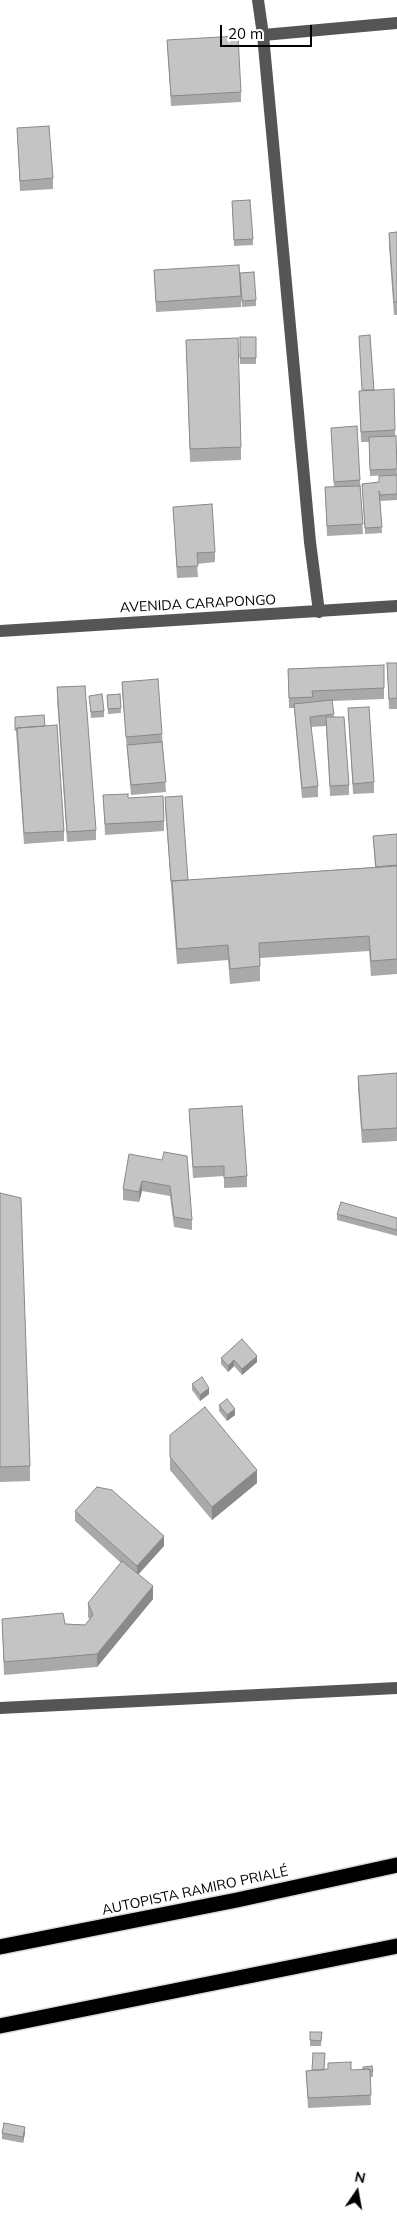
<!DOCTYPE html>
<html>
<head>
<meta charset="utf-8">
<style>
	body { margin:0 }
	#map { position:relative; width:397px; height:2232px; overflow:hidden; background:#fff; font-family:Mulish,sans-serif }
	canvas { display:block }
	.north { position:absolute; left:332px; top:2167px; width:50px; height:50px; -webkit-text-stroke:4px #fff; paint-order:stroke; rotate:12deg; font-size:14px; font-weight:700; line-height:20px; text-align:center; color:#000 }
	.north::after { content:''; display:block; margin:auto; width:18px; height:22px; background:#000; clip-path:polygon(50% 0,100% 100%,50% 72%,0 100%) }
	.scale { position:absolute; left:220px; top:25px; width:92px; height:22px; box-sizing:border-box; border:2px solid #000; border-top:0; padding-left:6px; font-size:15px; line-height:18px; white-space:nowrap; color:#000; -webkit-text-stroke:4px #fff; paint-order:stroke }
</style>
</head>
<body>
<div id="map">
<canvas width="397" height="2232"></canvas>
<div class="north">N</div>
<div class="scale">20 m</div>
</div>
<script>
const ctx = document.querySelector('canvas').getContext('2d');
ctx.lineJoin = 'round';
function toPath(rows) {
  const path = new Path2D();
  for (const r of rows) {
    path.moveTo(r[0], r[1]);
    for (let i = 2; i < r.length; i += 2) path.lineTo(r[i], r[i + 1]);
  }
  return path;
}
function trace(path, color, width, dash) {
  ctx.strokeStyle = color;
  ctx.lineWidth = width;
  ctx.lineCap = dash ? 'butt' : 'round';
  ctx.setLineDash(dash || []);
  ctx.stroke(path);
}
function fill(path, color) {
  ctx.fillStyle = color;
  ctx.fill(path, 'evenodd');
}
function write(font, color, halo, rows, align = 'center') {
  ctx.font = font + ' Mulish,sans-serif';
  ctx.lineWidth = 4;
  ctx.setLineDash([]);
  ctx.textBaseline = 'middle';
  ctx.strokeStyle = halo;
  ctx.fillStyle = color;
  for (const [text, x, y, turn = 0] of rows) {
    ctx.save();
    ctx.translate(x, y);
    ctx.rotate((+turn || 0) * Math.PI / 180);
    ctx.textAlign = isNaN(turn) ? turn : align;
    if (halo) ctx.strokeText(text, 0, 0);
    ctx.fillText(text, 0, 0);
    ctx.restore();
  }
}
const minor = toPath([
	[258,0,263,35,310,542,319,612],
	[263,35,397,23],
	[0,631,397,606],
	[0,1708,397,1688]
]);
const highway = toPath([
	[0,1947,237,1900,397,1865],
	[0,2026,397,1946]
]);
const wall = toPath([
	[167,40,241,92,241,102,171,106],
	[17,128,53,178,53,189,20,191],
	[232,201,253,239,253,245,234,246],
	[397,232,397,315,394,315,389,246,389,233],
	[154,270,241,296,241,307,156,312],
	[240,279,256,300,256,306,242,307],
	[240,337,256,337,256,364,240,364],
	[186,340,241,447,241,460,190,462],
	[374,390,395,430,397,475,370,476,369,442,361,442,359,391],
	[331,428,360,480,363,534,327,536,325,487,334,487],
	[397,475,397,500,380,501,380,498,382,533,365,534,362,484,379,482,379,476],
	[173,507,215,552,215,562,197,564,198,577,177,578],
	[387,663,397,663,397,709,389,709],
	[384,665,384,699,332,701,334,717,349,785,349,795,330,796,326,726,311,727,318,786,318,797,302,798,294,708,289,708,288,669],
	[122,682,162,734,166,792,131,795,122,692],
	[57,687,96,830,96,840,67,842,57,698],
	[120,694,121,713,108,714,107,695],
	[89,696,104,711,104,717,91,718],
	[348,708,374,782,374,793,353,794],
	[15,717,45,726,64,831,64,841,24,844],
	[103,795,128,798,164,821,164,831,105,835],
	[165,797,188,880,375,867,373,836,397,834,397,974,371,976,369,951,260,958,260,981,230,984,228,960,177,964,165,807],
	[397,1073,397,1141,362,1143,358,1089,358,1076],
	[189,1109,247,1176,247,1187,224,1188,224,1176,193,1178],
	[162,1160,192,1220,192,1230,174,1227,170,1196,142,1191,139,1202,123,1200,123,1189],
	[0,1193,30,1466,30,1481,0,1482],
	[337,1214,397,1218,397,1236,337,1220],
	[221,1358,257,1362,242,1375,234,1366,228,1372,221,1364],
	[192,1384,209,1394,200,1401,192,1390],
	[219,1405,235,1415,227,1421,219,1411],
	[170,1435,257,1483,212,1520,170,1470],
	[75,1511,164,1546,138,1574,153,1599,97,1667,4,1675,2,1619,85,1625,90,1620,88,1617,88,1603,121,1563,75,1521],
	[322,2032,321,2046,310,2046,310,2040],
	[324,2070,373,2071,373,2077,370,2077,371,2105,308,2108,306,2071],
	[2,2133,25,2133,23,2143,2,2139]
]);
const shadedWall = toPath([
	[142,1181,142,1191,139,1202,139,1192],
	[257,1356,257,1362,242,1375,242,1369],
	[234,1360,234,1366,228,1372,228,1366],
	[209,1388,209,1394,200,1401,200,1395],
	[235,1409,235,1415,227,1421,227,1415],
	[257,1470,257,1483,212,1520,212,1507],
	[164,1536,164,1546,137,1576,137,1566],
	[153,1586,153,1599,97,1667,97,1654],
	[25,2127,25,2133,23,2143,23,2137]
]);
const building = toPath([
	[238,36,241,92,171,96,167,40,238,36],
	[49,126,53,178,20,181,17,128,49,126],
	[250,200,253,239,234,240,232,201,250,200],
	[397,232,397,302,394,302,389,233,397,232],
	[239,265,241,296,156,302,154,270,239,265],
	[254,272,256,300,242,301,240,273,254,272],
	[370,335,374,390,362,390,359,336,370,335],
	[240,337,256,337,256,358,240,358,240,337],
	[238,338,241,447,190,449,186,340,238,338],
	[394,389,395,430,361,432,359,391,394,389],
	[357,426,360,480,334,482,331,428,357,426],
	[396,436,397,469,370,470,369,437,396,436],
	[397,475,397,494,380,495,379,491,382,527,365,528,362,484,379,482,379,476,397,475],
	[360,486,363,524,327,526,325,487,360,486],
	[212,504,215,552,197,553,198,566,177,567,173,507,212,504],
	[387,663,397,663,397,698,389,699,387,663],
	[384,665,384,688,312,691,313,697,289,698,288,669,384,665],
	[158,679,162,734,126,737,122,682,158,679],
	[85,686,96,830,67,832,57,687,85,686],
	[102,694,104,711,91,712,89,696,102,694],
	[120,694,121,708,108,709,107,695,120,694],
	[332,700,334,714,310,717,318,786,302,788,294,704,332,700],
	[369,707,374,782,353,784,348,708,369,707],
	[44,715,45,726,17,728,17,730,15,730,15,717,44,715],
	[326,717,344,717,349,785,330,786,326,717],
	[57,725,64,831,24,833,17,728,57,725],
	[162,742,166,782,131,785,127,745,162,742],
	[128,794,128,798,163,796,164,821,105,824,103,795,128,794],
	[182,796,188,880,171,881,165,797,182,796],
	[397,834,397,865,376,867,373,836,397,834],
	[397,866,397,959,371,961,369,936,259,943,260,966,230,969,228,945,177,949,172,881,397,866],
	[397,1073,397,1128,362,1130,358,1076,397,1073],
	[242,1106,247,1176,224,1178,224,1166,193,1167,189,1109,242,1106],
	[164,1152,187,1156,192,1220,174,1217,170,1186,142,1181,139,1192,123,1189,129,1154,162,1160,164,1152],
	[0,1193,21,1198,30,1466,0,1467,0,1193],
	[341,1202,397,1218,397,1230,337,1214,341,1202],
	[242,1339,257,1356,242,1369,234,1360,228,1366,221,1358,242,1339],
	[202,1377,209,1388,200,1395,192,1384,202,1377],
	[227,1399,235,1409,227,1415,219,1405,227,1399],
	[205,1407,257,1470,212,1507,170,1457,170,1435,205,1407],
	[97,1487,112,1490,164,1536,137,1566,75,1511,97,1487],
	[122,1561,153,1586,97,1654,4,1662,2,1619,63,1613,65,1624,85,1625,93,1615,88,1603,122,1561],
	[310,2032,322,2032,321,2041,310,2040,310,2032],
	[313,2053,325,2053,324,2070,312,2070,313,2053],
	[351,2062,351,2070,370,2069,371,2095,308,2098,306,2071,328,2069,328,2063,351,2062],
	[372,2066,373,2071,370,2071,370,2069,363,2069,363,2067,372,2066],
	[4,2123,25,2127,23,2137,2,2133,4,2123]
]);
const streetNames = [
	["AVENIDA CARAPONGO",198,604,-3],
	["AUTOPISTA RAMIRO PRIALÉ",195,1891,-12]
];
trace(highway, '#dbdbdb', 18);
trace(minor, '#555', 12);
trace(highway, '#000', 15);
fill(wall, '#a9a9a9');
fill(shadedWall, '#898989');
fill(building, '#c4c4c4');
trace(building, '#898989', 1);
write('14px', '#000', '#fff', streetNames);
</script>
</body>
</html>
